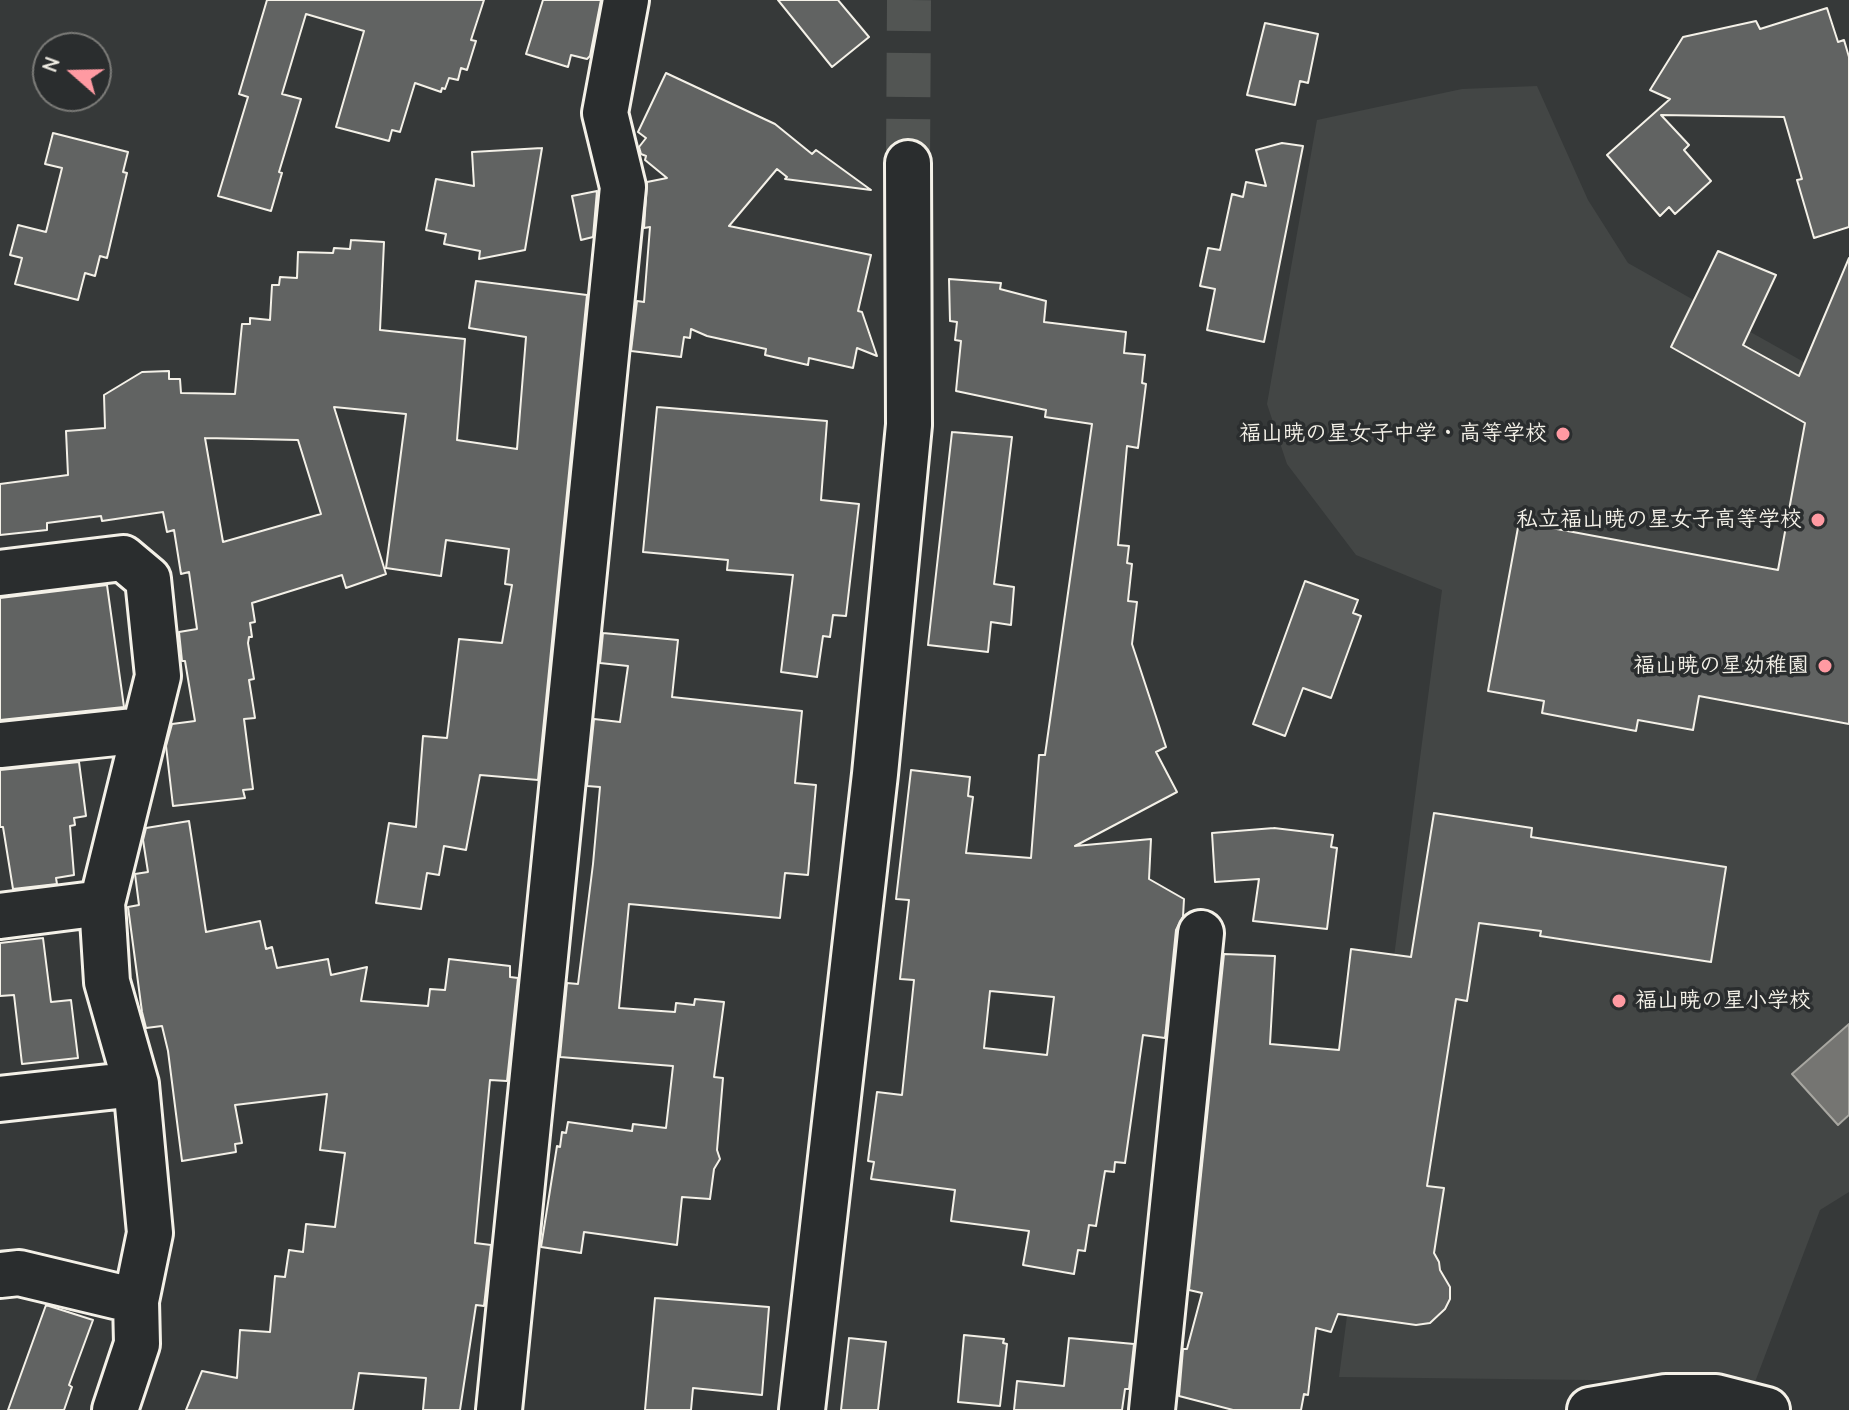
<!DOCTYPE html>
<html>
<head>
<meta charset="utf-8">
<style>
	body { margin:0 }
	#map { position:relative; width:1849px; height:1410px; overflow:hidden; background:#363939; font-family:"Comic Neue",sans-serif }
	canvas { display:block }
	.north { position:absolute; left:32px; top:32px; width:80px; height:80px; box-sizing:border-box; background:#2a2d2e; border:2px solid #7b7b78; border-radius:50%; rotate:290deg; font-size:22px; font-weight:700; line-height:32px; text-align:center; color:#f4f1e8 }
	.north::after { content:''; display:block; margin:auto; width:28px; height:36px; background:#ff9aa2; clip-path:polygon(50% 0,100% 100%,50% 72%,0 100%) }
</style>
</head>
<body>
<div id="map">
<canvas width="1849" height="1410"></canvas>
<div class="north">N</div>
</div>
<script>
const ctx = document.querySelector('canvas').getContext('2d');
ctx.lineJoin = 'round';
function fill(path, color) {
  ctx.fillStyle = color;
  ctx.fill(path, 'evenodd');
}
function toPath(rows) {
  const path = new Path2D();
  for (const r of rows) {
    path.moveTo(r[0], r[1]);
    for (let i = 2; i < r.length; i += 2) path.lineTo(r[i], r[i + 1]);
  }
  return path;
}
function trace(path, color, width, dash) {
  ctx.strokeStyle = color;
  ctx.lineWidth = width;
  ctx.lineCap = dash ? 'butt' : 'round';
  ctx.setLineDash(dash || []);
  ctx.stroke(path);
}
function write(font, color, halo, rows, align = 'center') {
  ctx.font = font + ' "Comic Neue","Klee One",sans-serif';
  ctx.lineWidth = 7;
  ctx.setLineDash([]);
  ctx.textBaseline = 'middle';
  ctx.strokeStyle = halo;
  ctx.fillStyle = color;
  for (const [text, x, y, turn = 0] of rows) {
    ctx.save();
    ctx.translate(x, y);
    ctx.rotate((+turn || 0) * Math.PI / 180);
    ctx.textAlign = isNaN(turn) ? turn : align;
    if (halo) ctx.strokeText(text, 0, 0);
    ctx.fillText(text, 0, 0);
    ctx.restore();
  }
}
const built = toPath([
	[1537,86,1588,200,1628,263,1818,370,1849,384,1849,1192,1820,1210,1755,1382,1339,1377,1442,590,1356,555,1287,464,1267,404,1317,120,1462,89]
]);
const water = toPath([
	[1849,1024,1849,1115,1838,1125,1792,1074,1849,1024]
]);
const building = toPath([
	[267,0,484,0,471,40,476,41,467,70,461,68,458,80,449,78,445,89,442,88,441,92,415,83,400,132,392,130,389,141,336,127,364,31,306,14,282,94,301,99,279,172,282,173,271,211,218,196,248,97,239,94,267,0],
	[543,0,601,0,590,56,587,59,571,55,568,67,526,54,543,0],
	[778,0,838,0,869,37,832,67,778,0],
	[1827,8,1838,42,1844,40,1849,57,1849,227,1814,238,1797,180,1802,179,1784,117,1661,115,1689,145,1684,150,1711,181,1675,214,1669,207,1660,216,1607,155,1670,99,1650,90,1683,37,1756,21,1760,29,1827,8],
	[1265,23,1318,34,1308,83,1300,81,1295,105,1247,95,1265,23],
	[666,73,775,124,812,154,816,150,871,190,785,179,787,177,777,169,729,226,871,255,858,311,862,312,877,356,857,348,853,368,809,358,808,365,765,355,766,349,707,336,691,329,690,338,684,337,681,357,631,351,637,301,644,302,650,227,644,228,647,182,667,178,645,160,646,156,641,154,639,147,646,138,638,132,666,73],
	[53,133,128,152,123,172,127,173,107,258,100,256,95,276,85,273,78,300,15,284,22,258,10,255,18,225,46,232,62,168,45,164,53,133],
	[1282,143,1303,146,1264,342,1207,330,1215,289,1200,286,1208,248,1220,250,1232,194,1243,197,1246,182,1266,186,1256,150,1282,143],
	[542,148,525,250,479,259,480,251,444,244,446,234,426,230,436,179,474,186,472,152,542,148],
	[597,191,593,237,581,240,572,196,597,191],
	[351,240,384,242,380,330,465,339,457,440,517,449,526,337,469,328,476,281,587,295,538,780,480,775,466,850,444,846,439,875,427,873,421,909,376,903,389,823,416,827,423,736,447,738,459,639,502,643,512,585,505,584,509,549,446,540,441,576,386,568,406,414,334,407,386,574,346,588,342,575,252,603,255,622,250,623,252,637,249,637,248,643,254,679,249,680,255,718,244,719,253,789,243,790,245,798,173,806,166,746,172,724,195,721,185,661,182,661,179,632,197,629,189,572,181,574,174,530,167,532,163,512,102,521,101,516,47,523,47,530,0,535,0,484,68,475,66,431,105,428,104,395,142,372,169,371,169,379,180,379,181,393,235,394,242,324,250,324,250,318,270,320,272,285,279,285,280,277,297,278,298,252,333,253,334,248,350,249,351,240],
	[205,438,298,440,321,514,223,542,205,438],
	[1718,251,1776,275,1743,345,1799,376,1849,258,1849,724,1699,696,1693,730,1638,720,1636,731,1542,713,1544,701,1488,691,1519,522,1778,570,1805,423,1671,347,1718,251],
	[949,279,1001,283,1000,289,1046,301,1044,322,1126,332,1124,353,1145,355,1142,383,1146,384,1138,448,1127,446,1118,545,1129,546,1127,563,1132,564,1128,601,1137,602,1132,644,1166,747,1156,752,1177,792,1075,846,1151,839,1149,879,1184,899,1183,917,1176,930,1165,1038,1143,1035,1125,1163,1115,1162,1114,1172,1105,1171,1096,1226,1089,1225,1085,1251,1078,1250,1074,1274,1023,1265,1029,1231,951,1221,955,1190,871,1179,874,1162,868,1161,877,1092,902,1095,914,980,900,979,909,900,896,899,911,770,970,777,968,796,973,797,966,853,1031,858,1039,755,1045,755,1092,424,1045,417,1046,410,956,391,961,341,955,340,957,322,950,321,949,279],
	[990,991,1054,997,1047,1055,984,1048,990,991],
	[657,407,827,421,821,500,859,504,846,616,833,615,830,637,823,636,817,677,781,672,793,575,727,570,728,560,643,552,657,407],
	[952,432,1012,437,994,584,1014,587,1011,625,991,622,988,652,928,645,952,432],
	[1305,581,1358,600,1353,613,1361,616,1331,698,1303,688,1285,736,1253,724,1305,581],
	[107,585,124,707,0,720,0,598,107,585],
	[603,633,678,640,672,697,802,711,795,783,816,785,808,875,785,873,780,918,629,904,619,1008,675,1012,676,1003,694,1005,695,999,724,1002,714,1077,723,1078,717,1150,720,1159,714,1169,710,1199,682,1197,677,1245,584,1232,581,1253,541,1247,557,1146,560,1147,562,1132,566,1133,568,1122,632,1131,633,1124,666,1128,673,1066,560,1057,567,983,578,984,593,864,600,787,587,786,594,719,620,722,628,666,600,663,603,633],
	[79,762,86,816,74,818,75,825,70,826,74,875,56,878,57,884,13,889,3,827,0,827,0,770,79,762],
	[1434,813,1532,828,1531,837,1726,867,1711,962,1540,936,1541,931,1479,923,1467,1001,1456,999,1427,1186,1444,1188,1434,1253,1439,1262,1440,1270,1450,1287,1450,1299,1445,1309,1430,1323,1416,1325,1338,1314,1331,1332,1316,1328,1308,1395,1304,1394,1301,1410,1233,1410,1179,1396,1183,1349,1187,1349,1202,1293,1189,1290,1224,954,1275,956,1270,1044,1339,1050,1351,949,1411,957,1434,813],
	[189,821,206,932,260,921,266,949,272,947,277,968,328,959,331,975,367,967,361,1001,428,1006,430,989,445,990,449,959,510,966,510,977,518,978,507,1081,490,1080,475,1243,491,1245,484,1306,476,1305,460,1410,423,1410,426,1378,359,1373,353,1410,186,1410,202,1371,237,1378,240,1330,270,1332,275,1276,285,1277,289,1250,303,1252,306,1224,335,1227,345,1153,320,1150,327,1094,235,1105,242,1143,235,1144,236,1152,182,1161,168,1051,162,1026,146,1028,142,1012,128,907,139,905,135,874,148,872,143,840,146,828,189,821],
	[1274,828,1333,835,1331,847,1337,848,1327,929,1253,921,1259,879,1215,882,1212,833,1274,828],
	[43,938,51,1002,71,1000,78,1058,22,1064,14,995,0,996,0,943,43,938],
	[655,1298,769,1307,762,1395,693,1388,691,1410,645,1410,655,1298],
	[46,1305,93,1320,69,1385,72,1387,64,1410,8,1410,46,1305],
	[964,1335,1004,1339,1003,1343,1007,1344,1000,1406,958,1402,964,1335],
	[849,1338,886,1342,878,1410,841,1410,849,1338],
	[1069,1338,1134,1344,1129,1389,1125,1389,1122,1410,1014,1410,1017,1381,1064,1386,1069,1338]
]);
const tertiaryTunnel = toPath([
	[908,163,909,0]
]);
const minor = toPath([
	[0,573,123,558,148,579,158,676,102,903,107,982,136,1084,150,1233,136,1301,137,1344,115,1410],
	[0,745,144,730],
	[0,916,102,903],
	[0,1099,136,1084],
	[0,1275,19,1273,136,1301],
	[499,1410,623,187,605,113,626,0],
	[1152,1410,1201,933],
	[1590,1410,1666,1397,1716,1397,1767,1410]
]);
const tertiary = toPath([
	[802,1410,875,774,909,425,908,163]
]);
const markers = [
	[1563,434,8,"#ff9aa2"],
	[1818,520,8,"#ff9aa2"],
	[1825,666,8,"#ff9aa2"],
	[1619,1001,8,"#ff9aa2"]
];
const poiNames = [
	["福山暁の星女子中学・高等学校",1547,434],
	["私立福山暁の星女子高等学校",1802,520],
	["福山暁の星幼稚園",1809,666],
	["福山暁の星小学校",1635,1001,"left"]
];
fill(built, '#434645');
fill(water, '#757572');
trace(water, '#a8a7a1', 2);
fill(building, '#616362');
trace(building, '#f4f1e8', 2);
trace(tertiaryTunnel, '#525553', 44, [44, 22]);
trace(minor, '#f4f1e8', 50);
trace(tertiary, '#f4f1e8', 50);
trace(minor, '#2a2d2e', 44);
trace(tertiary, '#2a2d2e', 44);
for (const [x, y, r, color] of markers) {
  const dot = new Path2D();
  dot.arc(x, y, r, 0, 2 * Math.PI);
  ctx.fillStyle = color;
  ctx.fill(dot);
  trace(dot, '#2a2d2e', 3);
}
write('bold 22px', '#f4f1e8', '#2a2d2e', poiNames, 'right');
</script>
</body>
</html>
